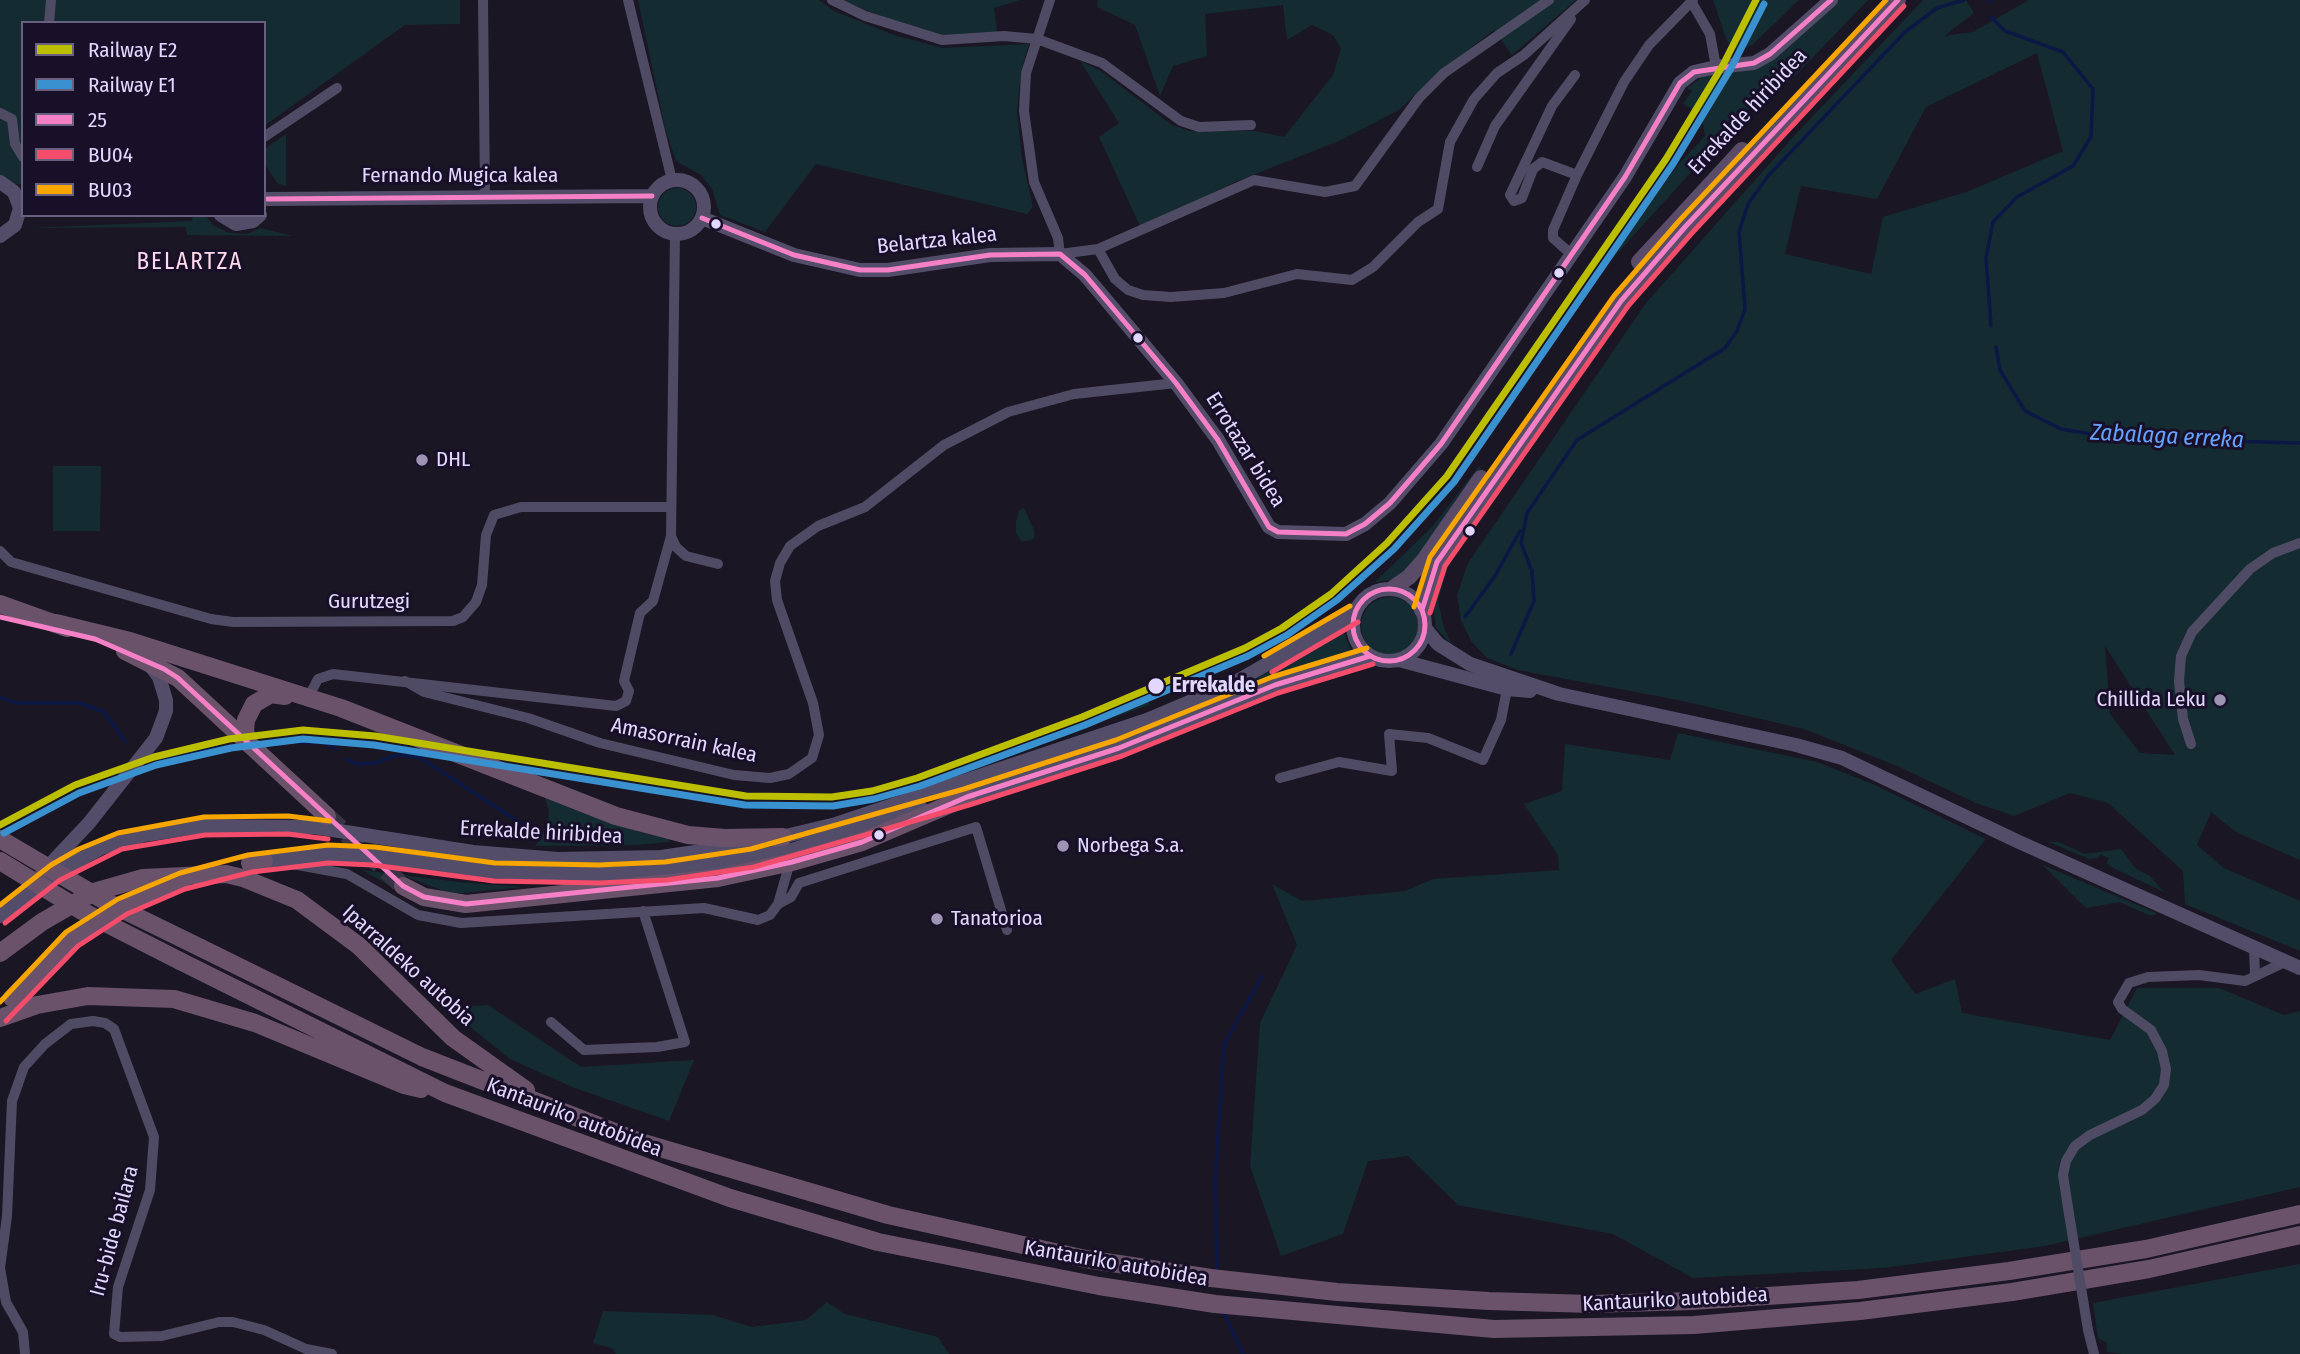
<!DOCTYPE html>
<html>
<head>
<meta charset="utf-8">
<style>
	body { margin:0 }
	#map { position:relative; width:2300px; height:1354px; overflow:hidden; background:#1a1623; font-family:"Fira Sans Condensed",sans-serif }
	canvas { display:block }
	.legend { position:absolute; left:21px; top:21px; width:245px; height:196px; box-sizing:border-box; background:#181029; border:2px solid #69607f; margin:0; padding:9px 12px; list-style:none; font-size:21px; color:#e2d8ff }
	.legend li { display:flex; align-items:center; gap:14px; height:35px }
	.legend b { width:35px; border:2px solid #69607f }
</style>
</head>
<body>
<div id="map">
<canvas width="2300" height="1354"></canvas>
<ul class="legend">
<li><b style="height:9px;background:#bcbe00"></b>Railway E2</li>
<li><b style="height:9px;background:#3a91d0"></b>Railway E1</li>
<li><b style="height:9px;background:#f680c6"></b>25</li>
<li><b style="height:9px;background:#f44d6c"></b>BU04</li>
<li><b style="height:9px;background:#f7a600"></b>BU03</li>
</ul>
</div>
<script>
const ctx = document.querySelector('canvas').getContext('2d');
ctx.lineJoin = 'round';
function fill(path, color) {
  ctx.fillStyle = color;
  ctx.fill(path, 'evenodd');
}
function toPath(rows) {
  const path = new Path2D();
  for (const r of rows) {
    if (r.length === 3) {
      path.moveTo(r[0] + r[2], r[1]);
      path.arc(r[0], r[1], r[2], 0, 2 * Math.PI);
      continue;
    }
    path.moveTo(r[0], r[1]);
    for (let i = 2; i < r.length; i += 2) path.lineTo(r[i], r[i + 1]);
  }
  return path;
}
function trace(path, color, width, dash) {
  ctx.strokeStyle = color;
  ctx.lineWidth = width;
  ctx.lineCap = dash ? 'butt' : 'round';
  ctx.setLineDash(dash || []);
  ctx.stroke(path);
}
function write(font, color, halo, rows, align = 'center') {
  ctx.font = font + ' "Fira Sans Condensed",sans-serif';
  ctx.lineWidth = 6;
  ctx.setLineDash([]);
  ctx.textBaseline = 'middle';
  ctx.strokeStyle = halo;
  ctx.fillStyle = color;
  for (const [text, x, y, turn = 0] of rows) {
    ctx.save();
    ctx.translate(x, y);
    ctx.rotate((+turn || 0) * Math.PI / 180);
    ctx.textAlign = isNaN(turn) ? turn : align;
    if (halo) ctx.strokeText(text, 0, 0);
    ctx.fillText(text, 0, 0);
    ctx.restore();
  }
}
const green = toPath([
	[0,0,460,0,460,24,405,25,264,126,264,23,23,23,23,184,0,185],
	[638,0,819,0,834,11,894,35,942,48,1029,44,1021,71,1017,112,1022,159,1033,207,1027,214,816,164,765,232,720,215,712,189,701,175,676,161,665,128],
	[841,0,1021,0,994,8,997,32,943,35,904,26],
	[1098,0,1576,0,1512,55,1494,30,1443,69,1399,110,1339,141,1235,182,1141,228,1099,137,1119,123,1080,61,1101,71,1172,125,1190,131,1256,131,1284,137,1333,75,1341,48,1333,35,1312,25,1287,40,1283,5,1205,14,1207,56,1173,66,1160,96,1135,25,1097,7],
	[1713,0,1799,0,1751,46,1736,49,1727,41],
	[1836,0,1868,0,1795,76,1755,102,1612,259,1610,256,1677,166,1705,136,1701,113,1683,104,1692,91,1687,88,1705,75,1744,71,1763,65],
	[1923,0,1966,0,1974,13,1944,36,1973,32,2029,0,2300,0,2300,860,2236,832,2211,812,2197,845,2224,868,2300,901,2300,951,2185,904,2183,871,2108,803,2070,793,2014,816,1976,803,1897,766,1804,729,1678,700,1518,670,1487,658,1471,641,1461,620,1457,595,1468,563,1646,303,1794,136],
	[2037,53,2063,151,1969,191,1883,217,1871,274,1785,254,1801,186,1877,199,1926,107],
	[2105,646,2175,755,2174,755,2140,753,2110,714],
	[286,134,286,186,277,183,264,163,266,148],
	[677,207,19],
	[193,215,205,215,213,225,229,233,247,234,260,228,293,236,187,235,186,227,30,228,192,221],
	[53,466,101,466,100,531,53,531],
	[1479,466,1481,469,1413,566,1398,579,1375,582,1432,527],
	[1024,508,1034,530,1034,539,1022,542,1016,533,1016,522,1019,510],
	[1453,551,1438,600,1444,628,1452,645,1436,628,1431,594,1438,566],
	[1390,626,29],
	[1343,630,1351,651,1256,682,1260,674],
	[1148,700,1150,705,940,776,976,761],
	[1678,733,1817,762,1875,785,1986,839,1891,960,1915,994,1955,979,1962,1013,2110,1040,2137,988,2219,988,2284,1015,2300,1011,2300,1187,2045,1246,1883,1268,1693,1278,1613,1234,1458,1205,1408,1156,1368,1161,1343,1234,1281,1256,1250,1166,1260,1023,1297,945,1272,884,1302,901,1405,891,1433,879,1559,870,1558,855,1524,804,1562,791,1565,744,1670,760],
	[545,798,640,832,669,839,669,842,637,845,535,846,547,826,549,810],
	[2049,842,2059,842,2085,854,2121,849,2136,869,2150,876,2164,892,2111,867,2107,863,2109,858,2100,854,2098,858,2089,859],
	[2043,865,2156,913,2156,915,2149,915,2119,902,2086,908],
	[362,870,458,882,523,887,451,894,403,875,392,887],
	[488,1005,581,1067,694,1060,669,1121,572,1087,510,1059,447,1008],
	[2300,1264,2300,1354,2122,1354,2107,1352,2107,1343,2098,1338,2093,1303],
	[827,1302,845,1314,938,1337,949,1354,616,1354,612,1348,593,1343,603,1311,713,1315,752,1327,806,1320]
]);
const stream = toPath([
	[1990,2,1990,0],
	[1991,17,2005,31,2063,52,2093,89,2091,137,2073,166,2017,197,1993,222,1986,258,1991,326],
	[1996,347,2000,370,2025,411,2061,429,2116,438,2300,443],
	[1465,617,1495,576,1520,531],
	[1511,654,1534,601,1532,571,1521,543,1527,513,1577,440,1725,348,1737,331,1745,309,1739,232,1748,204,1768,176,1905,32,1937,8,1964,0],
	[0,697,15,703,80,703,104,712,125,741],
	[267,741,325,743,336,749],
	[347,759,356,764,375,763,397,755,419,757,525,826],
	[163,760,218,745],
	[1217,1274,1215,1181,1224,1045,1262,976],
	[1223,1312,1243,1354]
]);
const highwayTunnel = toPath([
	[327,816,403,886]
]);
const street = toPath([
	[483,0,485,196],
	[628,0,672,180],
	[832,0,865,16,942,40,1004,36,1037,39,1102,63,1181,121,1199,127,1251,125],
	[1050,0,1026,73,1024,111,1034,182,1058,238,1060,254,1098,249,1254,180,1325,192,1355,186,1419,98,1444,73,1549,0],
	[1691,1,1710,34,1716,67],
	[49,23,51,0],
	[1575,75,1552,106,1510,195,1514,201,1522,198,1533,169,1542,162,1577,175],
	[0,113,12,119,15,144,23,157],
	[264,137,337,88],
	[1477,167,1495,126,1571,19],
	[675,234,671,536,676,547,686,556,718,564],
	[1098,249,1115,279,1128,290,1143,295,1171,297,1224,293,1297,274,1352,280,1373,267,1418,222,1438,209,1450,142,1474,99,1497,73,1524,55,1585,0],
	[1571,254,1553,238,1553,230,1577,175,1624,82,1649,45,1693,0],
	[0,551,11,562,211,619,233,622,453,621,463,617,476,602,482,585,486,535,494,515,521,507,670,507],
	[405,681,424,692,528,718,600,743,734,775,770,778,789,774,812,758,819,735,813,703,777,600,775,581,780,563,790,546,818,526,865,507,944,445,1008,412,1074,394,1176,383],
	[308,698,318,679,333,674,616,706,626,701,629,691,624,681,640,613,653,601,671,536],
	[2191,744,2183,719,2179,681,2181,656,2192,632,2250,569,2273,553,2300,543],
	[1280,778,1339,762,1392,771,1389,734,1428,738,1483,760,1501,720,1507,689],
	[287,863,347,874,418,915,461,923,704,908,758,920,770,915,778,904,790,862],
	[543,879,608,881],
	[778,904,791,897,799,883,976,827,1007,930],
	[2254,947,2255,975],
	[551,1022,584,1050,657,1047,685,1042,643,911],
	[2069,1214,2063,1175,2066,1161,2075,1146,2090,1135,2142,1110,2155,1099,2164,1085,2166,1069,2162,1051,2151,1030,2122,1009,2118,1002,2129,983,2148,977,2199,975,2245,981,2285,962],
	[2088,1330,2094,1354],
	[25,1354,23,1332,6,1302,0,1268,7,1216,12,1101,24,1067,45,1044,71,1024,93,1021,105,1023,114,1029,154,1137,150,1190,118,1287,114,1334,120,1337,162,1336,219,1322,233,1322,264,1330,306,1349,332,1354]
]);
const secondary = toPath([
	[677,207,27],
	[0,182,14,192,20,208,15,225,0,236],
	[267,199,652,196],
	[221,215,236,224,253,221,260,215],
	[702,218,794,255,860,270,888,270,990,255,1060,254,1085,275,1176,383,1218,440,1269,527,1278,532,1346,534,1365,524,1390,503,1441,444,1625,177,1680,83,1694,72,1716,67,1754,63,1770,54,1831,0],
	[1389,625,36],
	[1425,628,1438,644,1470,664,1559,694,1796,745,1842,758,2019,842,2300,968],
	[1399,660,1507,689,1530,691],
	[959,799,1119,748,1275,685,1370,656],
	[773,839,836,824,1147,720,1232,684,1354,614],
	[264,861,328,854,374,856,494,872,599,874,666,871,792,850,922,809],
	[42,873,89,823,156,738,166,711,166,700,159,677,150,665],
	[0,916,55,873,101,848,144,835,204,826,314,827,473,852,558,859,661,857,750,844]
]);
const primary = toPath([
	[1639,262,1742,150],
	[1393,588,1409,577,1424,560,1481,478],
	[1422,610,1437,562,1621,301,1685,227,1898,0]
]);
const highway = toPath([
	[0,604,67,628],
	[56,623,130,641,341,708,616,816,688,835,725,838,783,837],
	[125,651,178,678,327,816],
	[249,744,245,731,246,720,254,704,271,694,285,696],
	[250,863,264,861],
	[403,886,424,897,466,904,718,878,792,862,862,842,967,797],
	[201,948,422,1057,640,1142,888,1215,1086,1259,1211,1278,1337,1292,1489,1301,1591,1304,1692,1301,1858,1290,2009,1271,2146,1249,2300,1214],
	[0,953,42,922,94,892,143,878,226,874,243,878,297,900,359,946,453,1038,526,1090],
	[180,961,445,1093,730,1198,878,1242,1099,1286,1215,1304,1494,1329,1694,1325,1860,1311,2012,1292,2149,1269,2300,1235],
	[12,998,72,939,123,906,182,881],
	[0,1018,37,1005,88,996,174,999,255,1023,404,1085,421,1089]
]);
const streetBridge = toPath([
	[2069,1214,2088,1330]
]);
const highwayBridge = toPath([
	[0,839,105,901,201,948],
	[0,861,82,911,180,961]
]);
const bus1 = toPath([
	[267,199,652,196],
	[702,218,794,255,860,270,888,270,990,255,1060,254,1085,275,1176,383,1218,440,1269,527,1278,532,1346,534,1365,524,1390,503,1441,444,1625,177,1680,83,1694,72,1754,63,1770,54,1831,0],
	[1389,625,36],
	[1422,610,1437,562,1621,301,1685,227,1898,0],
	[0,617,95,639,164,669,178,678,403,886,424,897,466,904,718,878,792,862,862,842,967,797,1119,748,1275,685,1370,656]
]);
const bus2 = toPath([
	[1430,613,1445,566,1628,306,1692,233,1904,6],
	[1272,672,1358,622],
	[5,923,60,880,122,849,205,835,288,834,328,839],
	[6,1021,78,946,127,914,185,889,252,872,328,863,373,865,494,881,599,883,667,880,754,867,969,805,1122,756,1278,693,1373,664]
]);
const bus3 = toPath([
	[1414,607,1430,557,1614,296,1679,221,1886,0],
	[1264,656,1350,606],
	[0,905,51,865,79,849,118,833,204,817,288,816,330,821],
	[0,1002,66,932,118,899,180,873,248,855,328,845,375,847,495,863,599,865,665,862,751,849,964,789,1116,740,1272,677,1367,648]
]);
const rail1 = toPath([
	[0,825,75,785,154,757,229,739,303,730,375,736,746,796,832,797,872,791,917,778,1082,717,1245,648,1282,628,1331,594,1387,543,1447,476,1666,159,1723,65,1756,0]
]);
const rail2 = toPath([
	[4,833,79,793,156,765,231,748,303,739,374,745,745,805,833,806,874,799,920,786,1085,725,1248,656,1287,635,1337,600,1394,549,1454,482,1673,164,1730,70,1764,4]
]);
const markers = [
	[716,224,6,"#e2d8ff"],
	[1559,273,6,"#e2d8ff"],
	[1138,338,6,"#e2d8ff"],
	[422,460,7,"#9c94b2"],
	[1470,531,6,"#e2d8ff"],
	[1156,686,9,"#e2d8ff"],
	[2220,700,7,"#9c94b2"],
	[879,835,6,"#e2d8ff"],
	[1063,846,7,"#9c94b2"],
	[937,919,7,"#9c94b2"]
];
const streetNames = [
	["Errekalde hiribidea",1748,112,-47],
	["Fernando Mugica kalea",460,176],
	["Belartza kalea",937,241,-6],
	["Errotazar bidea",1245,450,58],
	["Gurutzegi",369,602],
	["Amasorrain kalea",684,741,12],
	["Errekalde hiribidea",541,833,3],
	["Iparraldeko autobia",408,966,42],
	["Kantauriko autobidea",574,1118,21],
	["Iru-bide bailara",115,1231,-75],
	["Kantauriko autobidea",1116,1264,10],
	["Kantauriko autobidea",1675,1300,-3]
];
const poiNames = [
	["DHL",436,460],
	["Chillida Leku",2206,700,"right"],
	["Norbega S.a.",1077,846],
	["Tanatorioa",951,919]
];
const stopNames = [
	["Errekalde",1172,686]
];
const neighbourhoodNames = [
	["BELARTZA",190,263]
];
const waterNames = [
	["Zabalaga erreka",2167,437,3]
];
fill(green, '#142c31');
trace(stream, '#0b1745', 3.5);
trace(highwayTunnel, '#383344', 18, [18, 9]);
trace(street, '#504b64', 10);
trace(secondary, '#534d6a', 14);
trace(primary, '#5a4c69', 16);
trace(highway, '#6a526a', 18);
trace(streetBridge, '#504b64', 10);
trace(highwayBridge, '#6a526a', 18);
trace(bus1, '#f680c6', 5);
trace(bus2, '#f44d6c', 5);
trace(bus3, '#f7a600', 5);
trace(rail1, '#bcbe00', 7);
trace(rail2, '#3a91d0', 7);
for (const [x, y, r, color] of markers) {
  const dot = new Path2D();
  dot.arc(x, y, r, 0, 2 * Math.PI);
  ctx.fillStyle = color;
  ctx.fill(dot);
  trace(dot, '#181029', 2.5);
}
write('21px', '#e2d8ff', '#181029', streetNames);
write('21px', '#e2d8ff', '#181029', poiNames, 'left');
write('bold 21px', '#e2d8ff', '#181029', stopNames, 'left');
ctx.letterSpacing = '2px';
write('23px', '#ffdaec', '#181029', neighbourhoodNames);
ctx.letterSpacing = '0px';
write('italic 23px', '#66a2ff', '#181029', waterNames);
</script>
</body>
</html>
